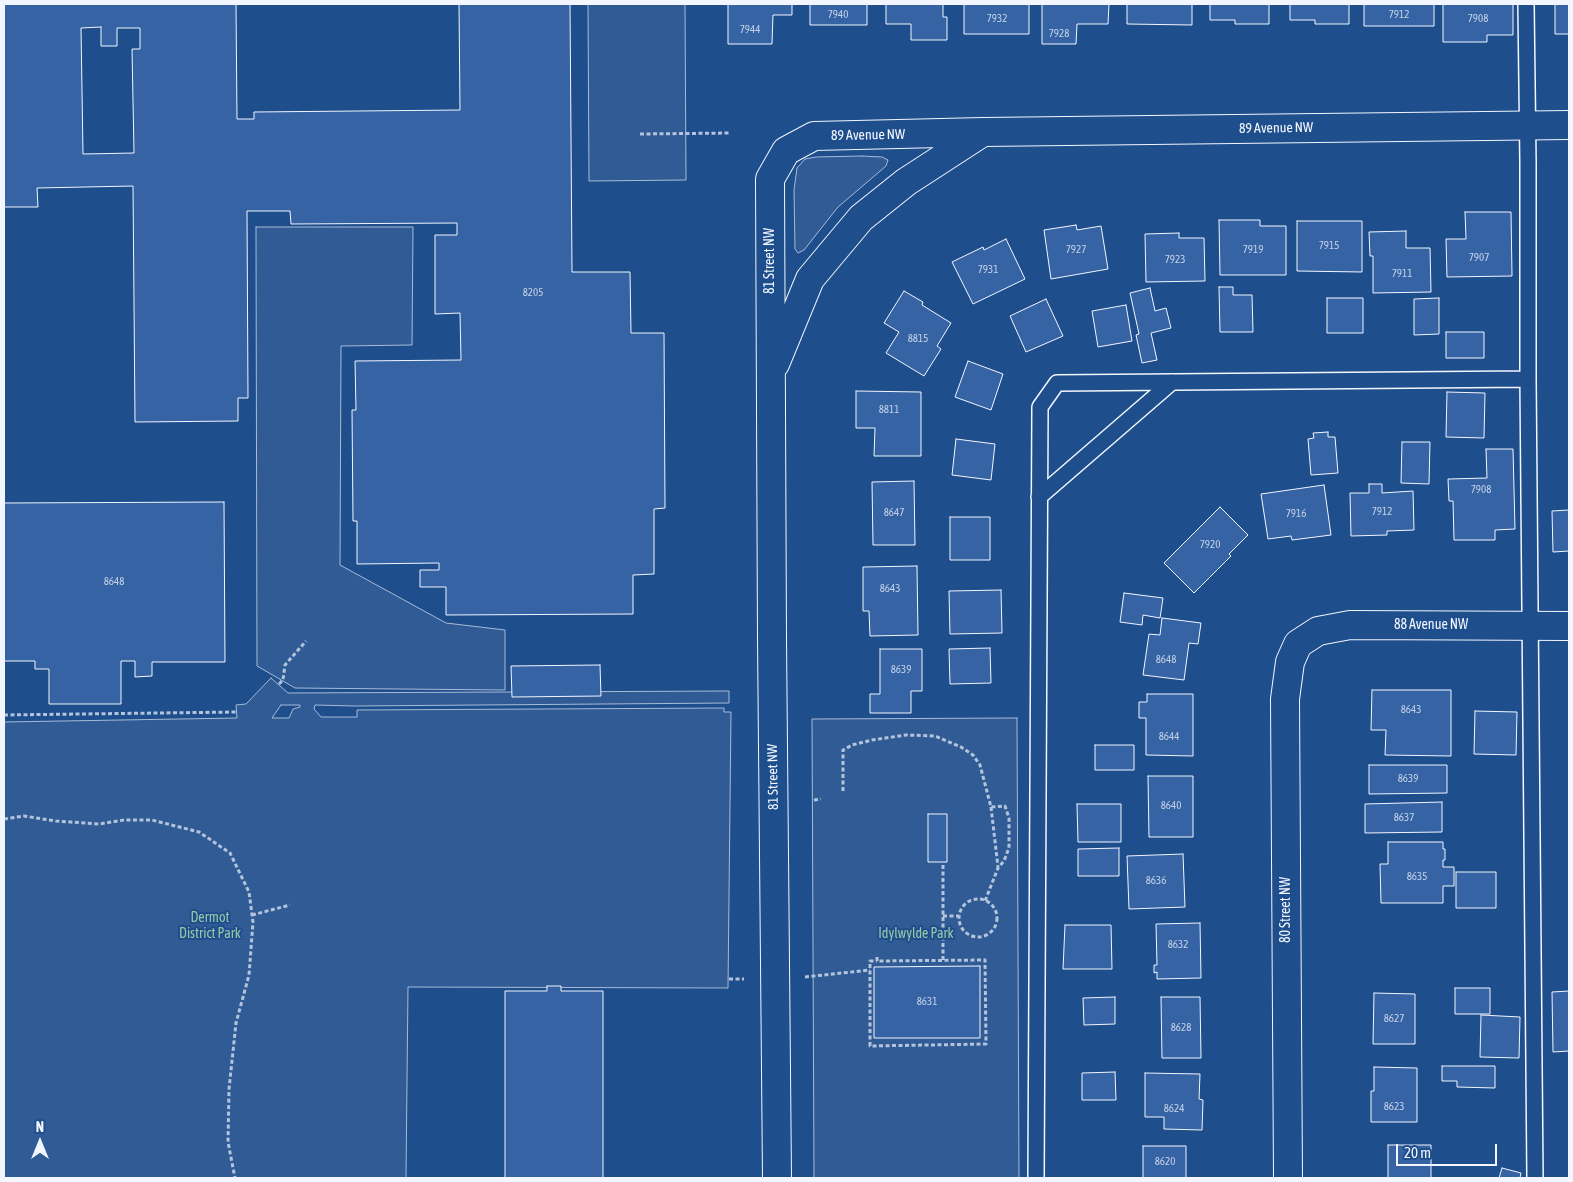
<!DOCTYPE html>
<html>
<head>
<meta charset="utf-8">
<style>
	body { margin:0 }
	#map { position:relative; width:1573px; height:1182px; overflow:hidden; background:#1f4e8c; font-family:"Asap Condensed",sans-serif }
	canvas { display:block }
	.frame { position:absolute; inset:0; border:5px solid #f2f6ff; pointer-events:none }
	.north { position:absolute; left:15px; top:1117px; width:50px; height:50px; -webkit-text-stroke:4px #1f4e8c; paint-order:stroke; rotate:0deg; font-size:14px; font-weight:700; line-height:20px; text-align:center; color:#f2f6ff }
	.north::after { content:''; display:block; margin:auto; width:18px; height:22px; background:#f2f6ff; clip-path:polygon(50% 0,100% 100%,50% 72%,0 100%) }
	.scale { position:absolute; left:1396px; top:1144px; width:101px; height:22px; box-sizing:border-box; border:2px solid #f2f6ff; border-top:0; padding-left:6px; font-size:15px; line-height:18px; white-space:nowrap; color:#f2f6ff; -webkit-text-stroke:4px #1f4e8c; paint-order:stroke }
</style>
</head>
<body>
<div id="map">
<canvas width="1573" height="1182"></canvas>
<div class="frame"></div>
<div class="north">N</div>
<div class="scale">20 m</div>
</div>
<script>
const ctx = document.querySelector('canvas').getContext('2d');
ctx.lineJoin = 'round';
function fill(path, color) {
  ctx.fillStyle = color;
  ctx.fill(path, 'evenodd');
}
function toPath(rows) {
  const path = new Path2D();
  for (const r of rows) {
    if (r.length === 3) {
      path.moveTo(r[0] + r[2], r[1]);
      path.arc(r[0], r[1], r[2], 0, 2 * Math.PI);
      continue;
    }
    path.moveTo(r[0], r[1]);
    for (let i = 2; i < r.length; i += 2) path.lineTo(r[i], r[i + 1]);
  }
  return path;
}
function trace(path, color, width, dash) {
  ctx.strokeStyle = color;
  ctx.lineWidth = width;
  ctx.lineCap = dash ? 'butt' : 'round';
  ctx.setLineDash(dash || []);
  ctx.stroke(path);
}
function write(font, color, halo, rows, align = 'center') {
  ctx.font = font + ' "Asap Condensed",sans-serif';
  ctx.lineWidth = 4;
  ctx.setLineDash([]);
  ctx.textBaseline = 'middle';
  ctx.strokeStyle = halo;
  ctx.fillStyle = color;
  for (const [text, x, y, turn = 0] of rows) {
    ctx.save();
    ctx.translate(x, y);
    ctx.rotate((+turn || 0) * Math.PI / 180);
    ctx.textAlign = isNaN(turn) ? turn : align;
    if (halo) ctx.strokeText(text, 0, 0);
    ctx.fillText(text, 0, 0);
    ctx.restore();
  }
}
const built = toPath([
	[588,4,685,4,686,180,589,181,588,4],
	[862,156,882,157,888,160,886,166,838,207,804,250,798,253,795,249,794,190,797,168,805,159,816,157,862,156],
	[256,227,413,227,412,345,341,346,340,565,446,623,505,630,505,690,295,688,257,666,256,227],
	[271,678,288,693,729,691,729,703,354,706,315,705,314,709,321,717,357,717,357,710,724,708,724,712,731,712,728,988,408,987,406,1178,4,1178,4,722,237,718,236,705,246,704,271,678],
	[281,705,300,705,300,707,293,709,289,718,272,718,281,705],
	[1017,718,1019,1178,814,1178,812,719,1017,718]
]);
const building = toPath([
	[4,4,236,4,237,119,254,119,254,112,460,110,459,4,570,4,572,272,630,272,631,333,664,333,665,508,654,509,654,574,633,575,633,614,446,615,446,587,420,587,420,570,439,570,439,563,357,564,357,521,353,521,352,410,356,410,355,361,461,360,460,313,435,314,435,235,457,235,457,223,291,224,290,211,247,211,248,398,238,398,238,421,135,422,133,186,37,188,38,207,4,207,4,4],
	[101,27,101,46,117,46,117,28,140,28,140,49,132,49,134,153,83,154,81,28,101,27],
	[728,4,792,4,792,15,773,15,772,44,728,44,728,4],
	[810,4,867,4,867,25,810,25,810,4],
	[886,4,943,4,943,17,947,17,947,40,911,40,911,24,886,24,886,4],
	[964,4,1029,4,1029,34,964,34,964,4],
	[1042,4,1109,4,1108,24,1077,24,1076,44,1042,44,1042,4],
	[1127,4,1192,4,1192,25,1127,24,1127,4],
	[1210,4,1269,4,1269,24,1235,24,1235,20,1210,20,1210,4],
	[1290,4,1349,4,1349,24,1315,24,1315,20,1290,20,1290,4],
	[1364,4,1434,4,1434,26,1364,26,1364,4],
	[1443,4,1513,4,1513,35,1487,35,1487,42,1443,42,1443,4],
	[1555,4,1569,4,1569,34,1555,34,1555,4],
	[1465,212,1511,212,1512,276,1447,277,1446,239,1466,239,1465,212],
	[1219,220,1260,220,1260,226,1286,226,1286,275,1220,275,1219,220],
	[1297,221,1362,221,1362,272,1297,271,1297,221],
	[1076,225,1077,230,1101,226,1108,269,1051,279,1044,230,1076,225],
	[1406,231,1406,248,1430,248,1431,292,1373,293,1373,256,1370,256,1369,232,1406,231],
	[1179,233,1179,238,1204,238,1205,281,1146,282,1145,234,1179,233],
	[1006,239,1025,279,973,304,952,262,983,247,984,250,1006,239],
	[1219,287,1233,287,1233,295,1252,295,1253,332,1220,332,1219,287],
	[1150,288,1155,311,1166,308,1171,328,1151,333,1157,360,1142,363,1136,335,1139,334,1130,293,1150,288],
	[904,291,923,302,922,305,951,323,937,346,941,349,924,376,886,353,899,332,884,323,904,291],
	[1327,298,1363,298,1363,333,1327,333,1327,298],
	[1439,298,1439,334,1414,335,1414,299,1439,298],
	[1046,299,1063,336,1026,352,1010,316,1046,299],
	[1126,305,1132,341,1098,347,1092,311,1126,305],
	[1446,332,1484,332,1484,358,1446,358,1446,332],
	[968,361,1003,374,991,410,955,397,968,361],
	[856,391,921,392,921,456,874,456,875,428,856,428,856,391],
	[1447,392,1485,393,1484,438,1446,437,1447,392],
	[1328,432,1328,437,1335,437,1338,473,1311,475,1308,439,1314,438,1313,433,1328,432],
	[956,439,995,444,991,480,952,475,956,439],
	[1402,442,1430,442,1429,484,1401,483,1402,442],
	[1486,449,1513,449,1515,529,1495,530,1495,540,1454,540,1453,501,1449,501,1448,479,1487,478,1486,449],
	[914,481,915,545,873,545,872,482,914,481],
	[1369,484,1382,484,1382,493,1413,491,1414,530,1387,531,1387,535,1351,536,1350,493,1369,493,1369,484],
	[1324,485,1331,535,1292,540,1291,536,1268,539,1261,494,1324,485],
	[224,502,225,662,152,662,152,676,135,677,135,661,121,661,121,704,49,704,49,669,35,669,35,661,4,661,4,503,224,502],
	[1220,507,1248,535,1229,554,1231,556,1194,593,1164,563,1220,507],
	[1569,510,1569,551,1553,552,1552,511,1569,510],
	[950,517,990,517,990,560,950,560,950,517],
	[917,566,918,635,870,636,869,611,863,611,863,567,917,566],
	[1001,590,1002,633,950,634,949,591,1001,590],
	[1124,593,1163,598,1160,618,1143,615,1142,625,1120,622,1124,593],
	[1162,618,1201,623,1198,644,1189,643,1184,680,1143,675,1149,634,1160,635,1162,618],
	[990,648,991,683,950,684,949,649,990,648],
	[880,649,922,649,922,691,911,691,911,713,870,713,870,694,880,694,880,649],
	[600,665,601,696,512,697,511,666,600,665],
	[1372,690,1451,690,1451,756,1385,755,1386,730,1371,730,1372,690],
	[1147,694,1193,694,1193,756,1146,755,1146,718,1139,718,1139,702,1147,702,1147,694],
	[1475,711,1517,712,1516,755,1474,754,1475,711],
	[1095,745,1134,745,1134,770,1095,770,1095,745],
	[1369,765,1447,765,1447,793,1369,794,1369,765],
	[1148,776,1193,776,1193,837,1149,837,1148,776],
	[1442,802,1442,832,1365,833,1365,804,1442,802],
	[1077,804,1121,804,1121,842,1078,842,1077,804],
	[928,814,947,814,947,862,928,862,928,814],
	[1388,842,1443,842,1443,849,1445,849,1445,860,1443,860,1443,867,1454,867,1454,886,1443,886,1443,903,1381,903,1380,864,1388,864,1388,842],
	[1119,848,1119,876,1078,876,1078,849,1119,848],
	[1183,854,1185,907,1129,909,1127,856,1183,854],
	[1456,872,1496,872,1496,908,1456,908,1456,872],
	[1200,923,1201,978,1157,979,1157,972,1154,973,1154,965,1157,965,1156,924,1200,923],
	[1065,925,1111,925,1112,969,1063,969,1065,925],
	[980,966,980,1038,874,1038,874,967,980,966],
	[547,986,561,986,561,991,603,991,603,1178,505,1178,505,991,547,991,547,986],
	[1455,988,1490,988,1490,1014,1455,1014,1455,988],
	[1569,991,1569,1051,1553,1052,1552,992,1569,991],
	[1374,993,1415,994,1415,1044,1373,1044,1374,993],
	[1115,997,1115,1024,1084,1025,1083,998,1115,997],
	[1161,997,1200,997,1201,1058,1162,1058,1161,997],
	[1481,1015,1520,1017,1519,1058,1480,1057,1481,1015],
	[1442,1066,1495,1066,1495,1088,1457,1087,1457,1081,1442,1081,1442,1066],
	[1374,1067,1417,1068,1417,1122,1371,1122,1371,1091,1374,1091,1374,1067],
	[1115,1072,1116,1100,1082,1100,1082,1073,1115,1072],
	[1145,1073,1200,1074,1199,1099,1203,1100,1202,1130,1164,1129,1164,1117,1145,1117,1145,1073],
	[1388,1145,1431,1145,1431,1178,1388,1178,1388,1145],
	[1143,1146,1186,1146,1186,1178,1143,1178,1143,1146],
	[1502,1168,1521,1173,1520,1178,1499,1178,1502,1168]
]);
const path = toPath([
	[640,134,731,133],
	[279,684,283,680,285,665,306,641],
	[4,715,236,712],
	[843,791,843,750,852,745,872,740,906,735,935,736,961,747,973,755,980,765,991,807,1005,806,1009,818,1009,848,1004,861,998,868,985,901],
	[814,800,821,799],
	[991,807,998,867],
	[4,819,24,816,56,821,99,824,124,820,152,820,199,832,230,853,249,892,253,922,249,975,236,1023,229,1089,228,1142,235,1178],
	[978,918,19],
	[252,915,290,905],
	[943,916,959,916],
	[877,957,877,961,985,960,986,1044,870,1046,870,961,877,961],
	[943,960,943,863],
	[805,977,870,970],
	[729,979,744,979]
]);
const lane = toPath([
	[1526,4,1528,163,1528,379,1535,1178],
	[1039,497,1172,382],
	[1036,1178,1040,407,1057,383,1528,379]
]);
const street = toPath([
	[775,364,810,279,861,218,906,182,983,132],
	[777,1178,772,639,770,179,786,151,814,136,983,132,1569,125],
	[1288,1178,1285,699,1290,662,1298,644,1318,631,1350,625,1569,626]
]);
const numberNames = [
	["7940",838,15],
	["7912",1399,15],
	["7932",997,19],
	["7908",1478,19],
	["7944",750,30],
	["7928",1059,34],
	["7915",1329,246],
	["7927",1076,250],
	["7919",1253,250],
	["7907",1479,258],
	["7923",1175,260],
	["7931",988,270],
	["7911",1402,274],
	["8205",533,293],
	["8815",918,339],
	["8811",889,410],
	["7908",1481,490],
	["7912",1382,512],
	["8647",894,513],
	["7916",1296,514],
	["7920",1210,545],
	["8648",114,582],
	["8643",890,589],
	["8648",1166,660],
	["8639",901,670],
	["8643",1411,710],
	["8644",1169,737],
	["8639",1408,779],
	["8640",1171,806],
	["8637",1404,818],
	["8635",1417,877],
	["8636",1156,881],
	["8632",1178,945],
	["8631",927,1002],
	["8627",1394,1019],
	["8628",1181,1028],
	["8623",1394,1107],
	["8624",1174,1109],
	["8620",1165,1162]
];
const streetNames = [
	["89 Avenue NW",1276,128,-1],
	["89 Avenue NW",868,135,-1],
	["81 Street NW",770,261,-90],
	["88 Avenue NW",1431,625],
	["81 Street NW",773,777,-91],
	["80 Street NW",1286,910,-90]
];
const parkNames = [
	["Dermot",210,918],
	["District Park",210,934],
	["Idylwylde Park",916,934]
];
fill(built, '#305b95');
trace(built, '#a8bbd7', 1);
fill(building, '#3563a3');
trace(building, '#f2f6ff', 1);
trace(lane, '#f2f6ff', 18);
trace(street, '#f2f6ff', 30);
trace(path, '#b3c4dc', 3, [4, 2.5]);
trace(lane, '#1f4e8c', 15);
trace(street, '#1f4e8c', 28);
write('11px', '#c3d1e8', null, numberNames);
write('14px', '#f2f6ff', '#1f4e8c', streetNames);
write('14px', '#97c8a6', '#1f4e8c', parkNames);
</script>
</body>
</html>
